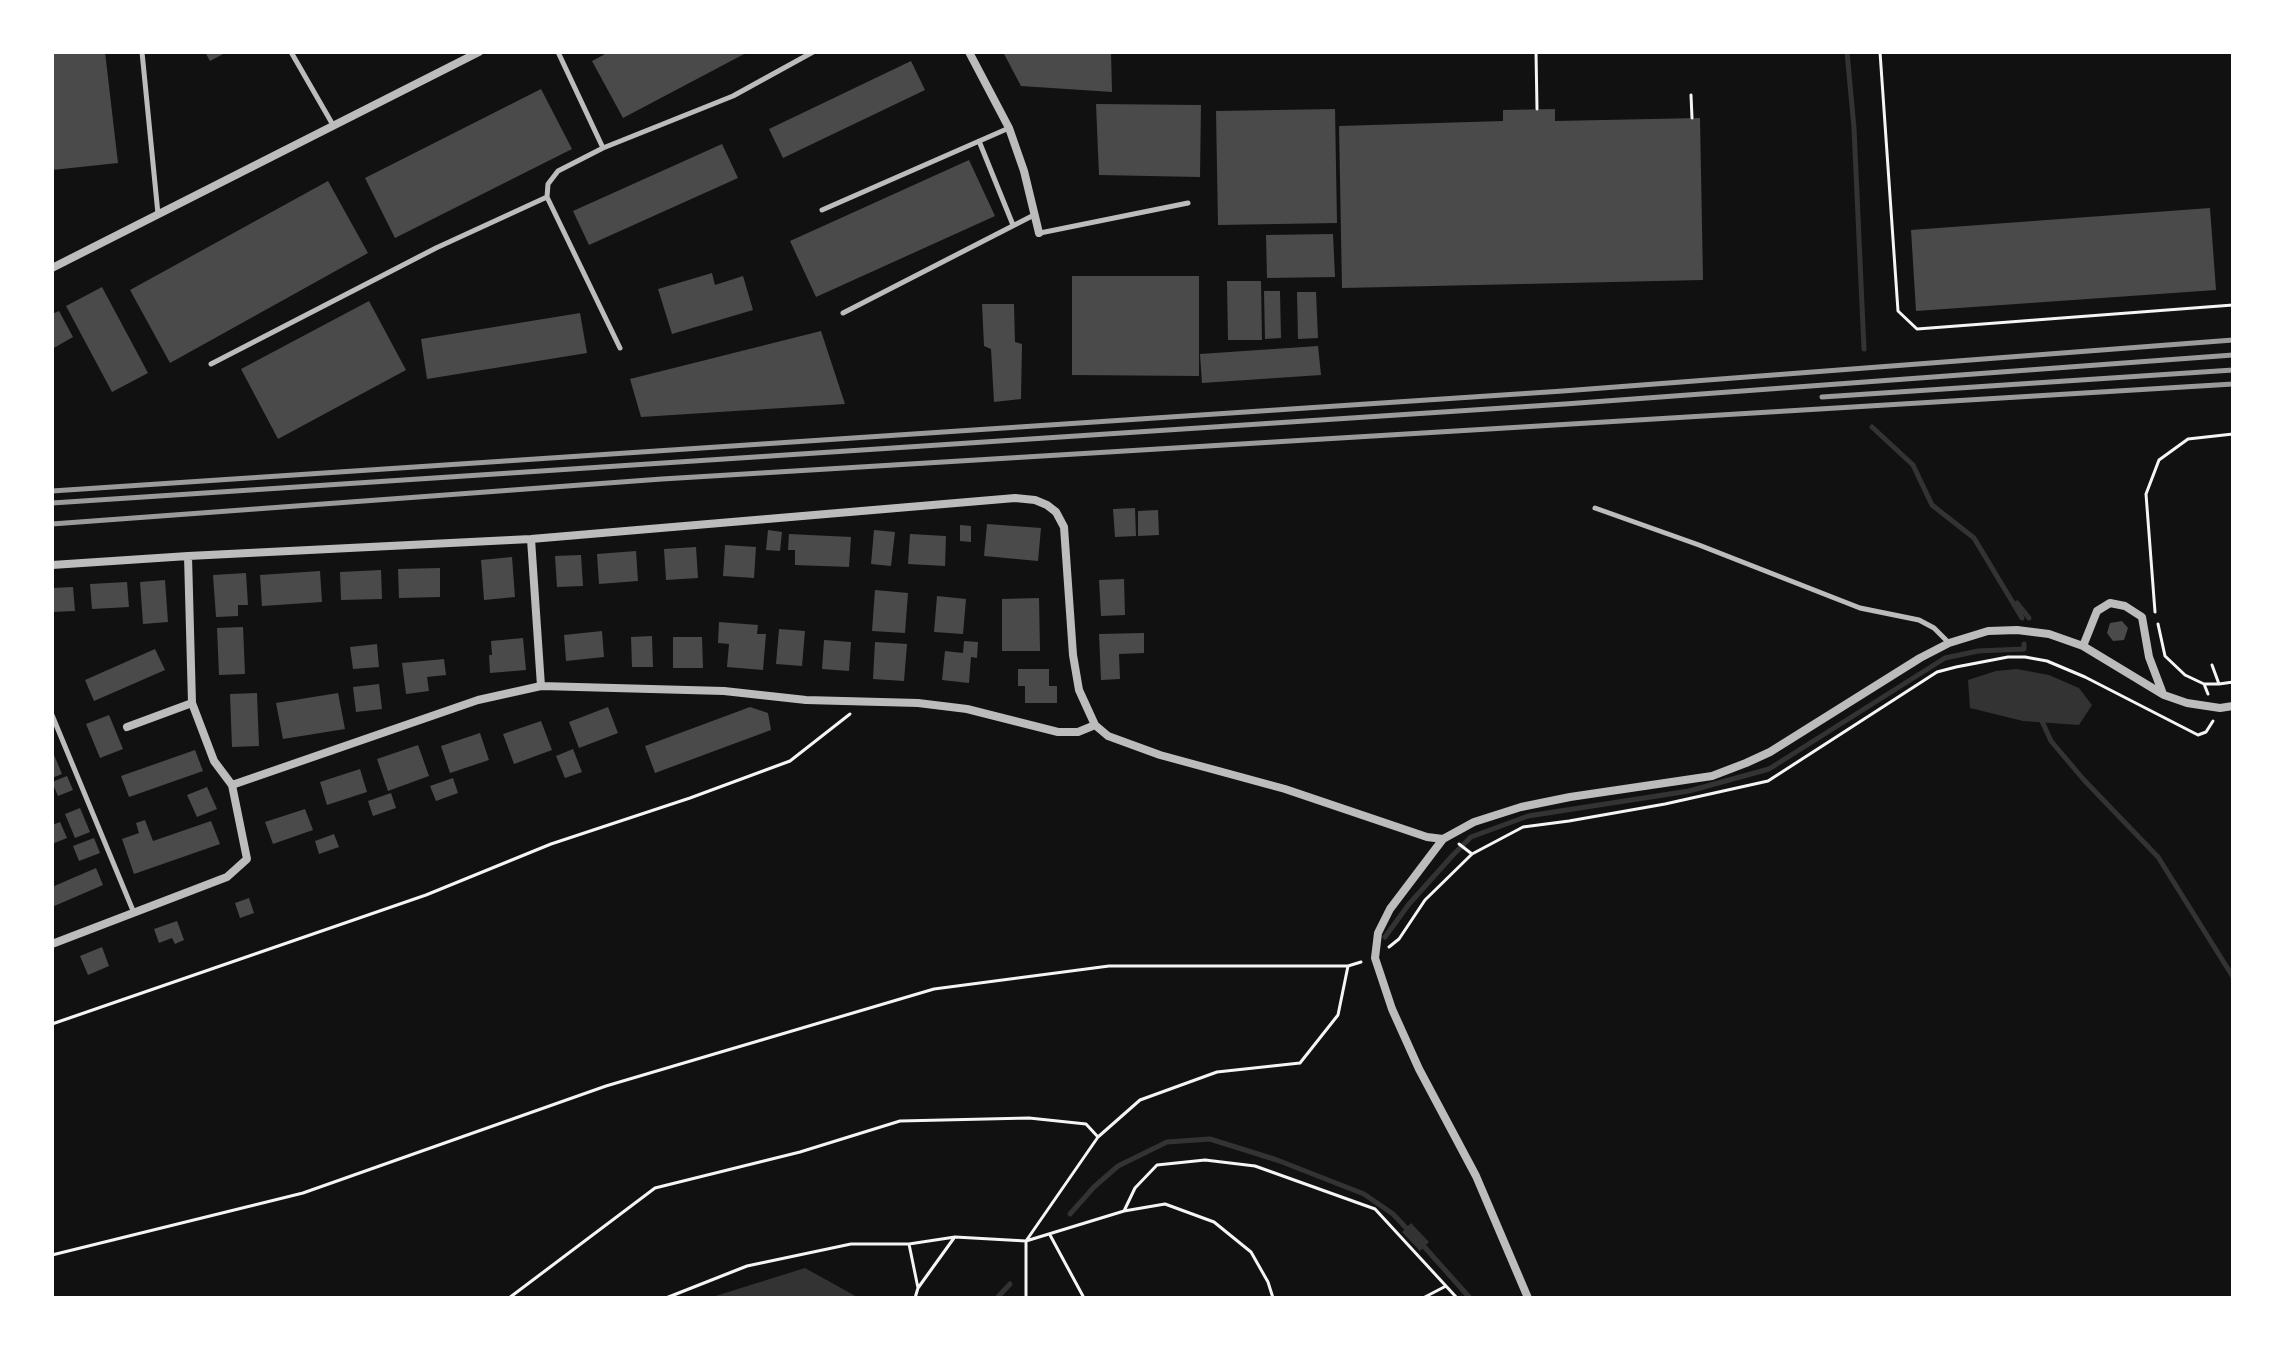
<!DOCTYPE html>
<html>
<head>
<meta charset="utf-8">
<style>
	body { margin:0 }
	#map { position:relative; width:2285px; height:1350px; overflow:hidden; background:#111; font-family:Mulish,sans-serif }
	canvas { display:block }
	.frame { position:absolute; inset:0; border:54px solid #fff; pointer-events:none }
</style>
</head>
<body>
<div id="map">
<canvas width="2285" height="1350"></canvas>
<div class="frame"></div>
</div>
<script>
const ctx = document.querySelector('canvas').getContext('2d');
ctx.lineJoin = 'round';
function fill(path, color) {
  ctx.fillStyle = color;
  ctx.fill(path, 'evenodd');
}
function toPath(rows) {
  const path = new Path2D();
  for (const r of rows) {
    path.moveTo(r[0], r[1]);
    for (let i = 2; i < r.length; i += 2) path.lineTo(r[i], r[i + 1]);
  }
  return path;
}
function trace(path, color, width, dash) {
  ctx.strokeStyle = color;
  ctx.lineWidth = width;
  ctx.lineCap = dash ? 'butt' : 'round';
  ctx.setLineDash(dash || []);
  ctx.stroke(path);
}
const water = toPath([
	[2017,669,2049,675,2079,688,2092,705,2079,725,2023,721,1970,708,1968,680,1996,671],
	[1411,1223,1429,1242,1420,1251,1402,1232],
	[805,1268,859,1298,709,1298]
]);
const stream = toPath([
	[1847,52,1854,128,1864,349],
	[1872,427,1913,465,1932,505,1974,538,2022,618],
	[2017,603,2029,618],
	[2041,719,2051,741,2084,780,2158,857,2233,977],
	[1385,937,1409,904,1453,855,1471,837,1528,816,1689,791,1769,769,1945,658,1978,651,2024,649,2024,644],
	[1070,1214,1094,1187,1118,1166,1167,1142,1210,1139,1277,1160,1364,1194,1393,1214,1410,1232],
	[1420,1242,1470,1298],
	[997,1298,1010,1284]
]);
const building = toPath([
	[52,52,105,52,118,163,52,170],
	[205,52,227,52,210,61],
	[609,52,748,52,623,118,592,61],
	[1003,52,1111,52,1112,92,1021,86],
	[911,61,925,90,783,158,769,129],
	[541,89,572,149,395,238,365,178],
	[1096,104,1201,105,1200,177,1099,175],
	[1335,109,1337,223,1218,225,1216,111],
	[1555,109,1555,121,1700,118,1703,280,1342,288,1339,126,1503,121,1503,110],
	[722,144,738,178,589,245,573,211],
	[969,160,995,216,816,297,790,241],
	[328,181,368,253,170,363,130,290],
	[2210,208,2216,290,1916,311,1911,230],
	[1333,234,1335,277,1267,278,1266,235],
	[712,273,715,285,743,276,753,310,672,334,658,289],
	[1072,276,1199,276,1199,376,1072,375],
	[1227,281,1261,281,1262,340,1228,340],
	[102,287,148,373,112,392,66,306],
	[1264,291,1280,291,1281,338,1265,339],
	[1297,292,1316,292,1318,338,1298,339],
	[369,301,406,370,278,439,241,369],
	[982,304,1014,304,1015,342,1022,344,1021,399,994,402,991,349,984,346],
	[59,311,73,337,52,349,52,314],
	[580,313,587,353,427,379,421,339],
	[821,331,845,404,641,417,630,379],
	[1318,346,1321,375,1202,383,1200,354],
	[1135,508,1136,536,1115,537,1113,509],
	[1158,510,1159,535,1138,536,1138,511],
	[987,524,1041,528,1038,561,984,556],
	[960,525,971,526,971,542,960,541],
	[768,530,782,532,780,551,766,550],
	[874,530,895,532,891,566,871,564],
	[789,534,851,537,849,567,795,565,795,550,788,550],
	[910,534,946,536,945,566,908,564],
	[725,545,756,547,754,578,723,576],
	[696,547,698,578,666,580,664,549],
	[636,551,638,581,599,584,597,554],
	[581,555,583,586,557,587,555,556],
	[512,557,515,597,484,600,481,560],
	[440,568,440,597,399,598,398,569],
	[381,570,382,599,341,600,340,572],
	[320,571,322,602,262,606,260,575],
	[246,573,248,605,238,605,238,616,216,617,213,575],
	[1124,579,1125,615,1101,616,1099,580],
	[165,580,168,622,143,624,140,582],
	[127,582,129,607,92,609,90,584],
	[73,587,75,611,52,612,52,588],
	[875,590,908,593,905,633,872,631],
	[937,596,966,599,963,634,934,632],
	[1039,598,1040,651,1002,651,1002,599],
	[2122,621,2128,628,2124,640,2113,641,2107,633,2110,623],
	[719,622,758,625,757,634,766,634,763,670,727,667,729,644,718,643],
	[243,627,245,674,219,675,217,628],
	[779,629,805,631,802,666,776,664],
	[602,631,604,657,566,661,564,635],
	[1144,633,1144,653,1119,654,1120,679,1101,680,1099,634],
	[652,636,653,667,632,667,631,637],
	[673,637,702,637,703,668,673,668],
	[523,638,526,670,490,673,489,655,492,655,491,641],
	[824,640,851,642,849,671,822,669],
	[964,641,978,642,977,658,971,657,969,683,942,680,945,651,963,653],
	[875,642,907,644,904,681,873,679],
	[377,644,379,667,353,669,350,647],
	[155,649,165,670,94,701,85,680],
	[444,659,446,675,427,677,429,691,406,694,402,663],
	[1018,669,1049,669,1049,686,1057,686,1057,703,1025,703,1025,686,1018,686],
	[379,684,382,709,356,712,353,687],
	[257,693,259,746,232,747,230,694],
	[338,693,345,729,283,739,276,703],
	[608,707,618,733,579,748,569,722],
	[750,707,768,713,771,730,655,773,645,746],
	[109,715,123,749,100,758,86,724],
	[541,721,552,750,514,764,503,734],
	[480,733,489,760,450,773,441,746],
	[418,745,429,776,388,791,377,759],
	[573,749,582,772,565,778,556,756],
	[52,750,62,774,52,778],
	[195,750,203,771,129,797,121,776],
	[360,769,367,792,327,805,320,782],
	[67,776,73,790,58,796,52,782],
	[453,778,458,793,436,801,430,786],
	[207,787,217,809,197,817,187,795],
	[391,793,396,808,373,816,368,801],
	[80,808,90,832,75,838,65,814],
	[305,809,313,830,273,844,265,822],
	[145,820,153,841,211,821,220,844,134,874,122,839,139,833,136,823],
	[60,822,67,838,52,844,52,825],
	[334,834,339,847,319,854,315,841],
	[94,838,100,853,79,861,73,846],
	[96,868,103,885,52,907,52,887],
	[249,898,254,913,240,918,235,903],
	[177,921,184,940,175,944,172,938,159,943,154,929],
	[102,947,109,966,88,975,80,956]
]);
const path = toPath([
	[1536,52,1537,109],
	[1880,52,1898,311,1917,329,2233,305],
	[1691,95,1692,118],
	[2155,612,2146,494,2159,460,2188,439,2233,434],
	[2158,624,2165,656,2185,675,2204,684,2208,694],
	[2212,665,2219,684],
	[2204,684,2219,684,2233,682],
	[1459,844,1472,854],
	[1389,947,1399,939,1425,900,1472,854,1523,827,1569,821,1665,804,1768,781,1937,672,1956,667,2008,657,2025,657,2047,661,2085,677,2198,735,2206,732,2213,721],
	[52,1024,426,895,551,844,690,798,790,761,850,714],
	[1124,1211,1135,1188,1157,1165,1205,1160,1255,1166,1375,1209,1457,1298],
	[1050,1235,1084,1298],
	[909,1244,918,1288],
	[52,1255,303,1193,606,1086,934,989,1109,966,1348,966,1361,962],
	[509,1298,655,1188,800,1152,900,1121,1029,1118,1086,1124,1098,1137],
	[666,1298,747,1266,851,1244,909,1244,955,1237,1026,1241,1124,1211,1165,1204,1214,1222,1251,1252,1268,1282,1273,1298],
	[915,1298,918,1288,954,1238],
	[1026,1298,1026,1241,1098,1137,1140,1100,1217,1072,1300,1063,1338,1015,1348,966],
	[1423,1298,1446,1286]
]);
const service = toPath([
	[142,52,158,214],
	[291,52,333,125],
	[558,52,603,148,558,171,548,184,547,197,620,348],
	[979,141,1013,225],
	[603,148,733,96,813,52],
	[822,210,1009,128],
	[1040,233,1188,203],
	[843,313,1034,215],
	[211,364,436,248,547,197],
	[1595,508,1699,545,1860,608,1919,620,1934,628,1949,643],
	[52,715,134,913]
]);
const minor = toPath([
	[969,52,1009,128,1024,171,1039,233],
	[52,268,479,52],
	[531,539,541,686],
	[188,556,192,703,214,761,232,785],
	[52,565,188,556,531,539,1015,498,1035,500,1047,505,1056,512,1064,527,1073,655,1079,690,1095,725,1108,736,1160,755,1285,789,1427,837,1443,839],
	[2083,646,2097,611,2110,603,2125,606,2142,617,2149,657,2163,694],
	[127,727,192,703],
	[52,944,227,877,247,859,232,785,478,700,541,686,724,691,806,700,918,703,967,709,1058,732,1078,732,1095,725],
	[1528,1298,1476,1176,1419,1069,1392,1009,1375,958,1378,933,1390,909,1443,839,1474,822,1521,807,1570,797,1712,776,1746,763,1770,752,1920,658,1949,643,1988,631,2017,630,2049,634,2083,646,2164,695,2187,703,2220,708,2233,706]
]);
const rail = toPath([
	[1822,397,2233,370],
	[52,491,1563,391,2233,340],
	[52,503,1565,404,2233,355],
	[52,524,662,479,2233,384]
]);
fill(water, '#333');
trace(stream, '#333', 5);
fill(building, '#4a4a4a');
trace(path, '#f5f5f5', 3);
trace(service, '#bcbcbc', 5);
trace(minor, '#bcbcbc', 8);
trace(rail, '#9a9a9a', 5);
</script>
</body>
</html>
